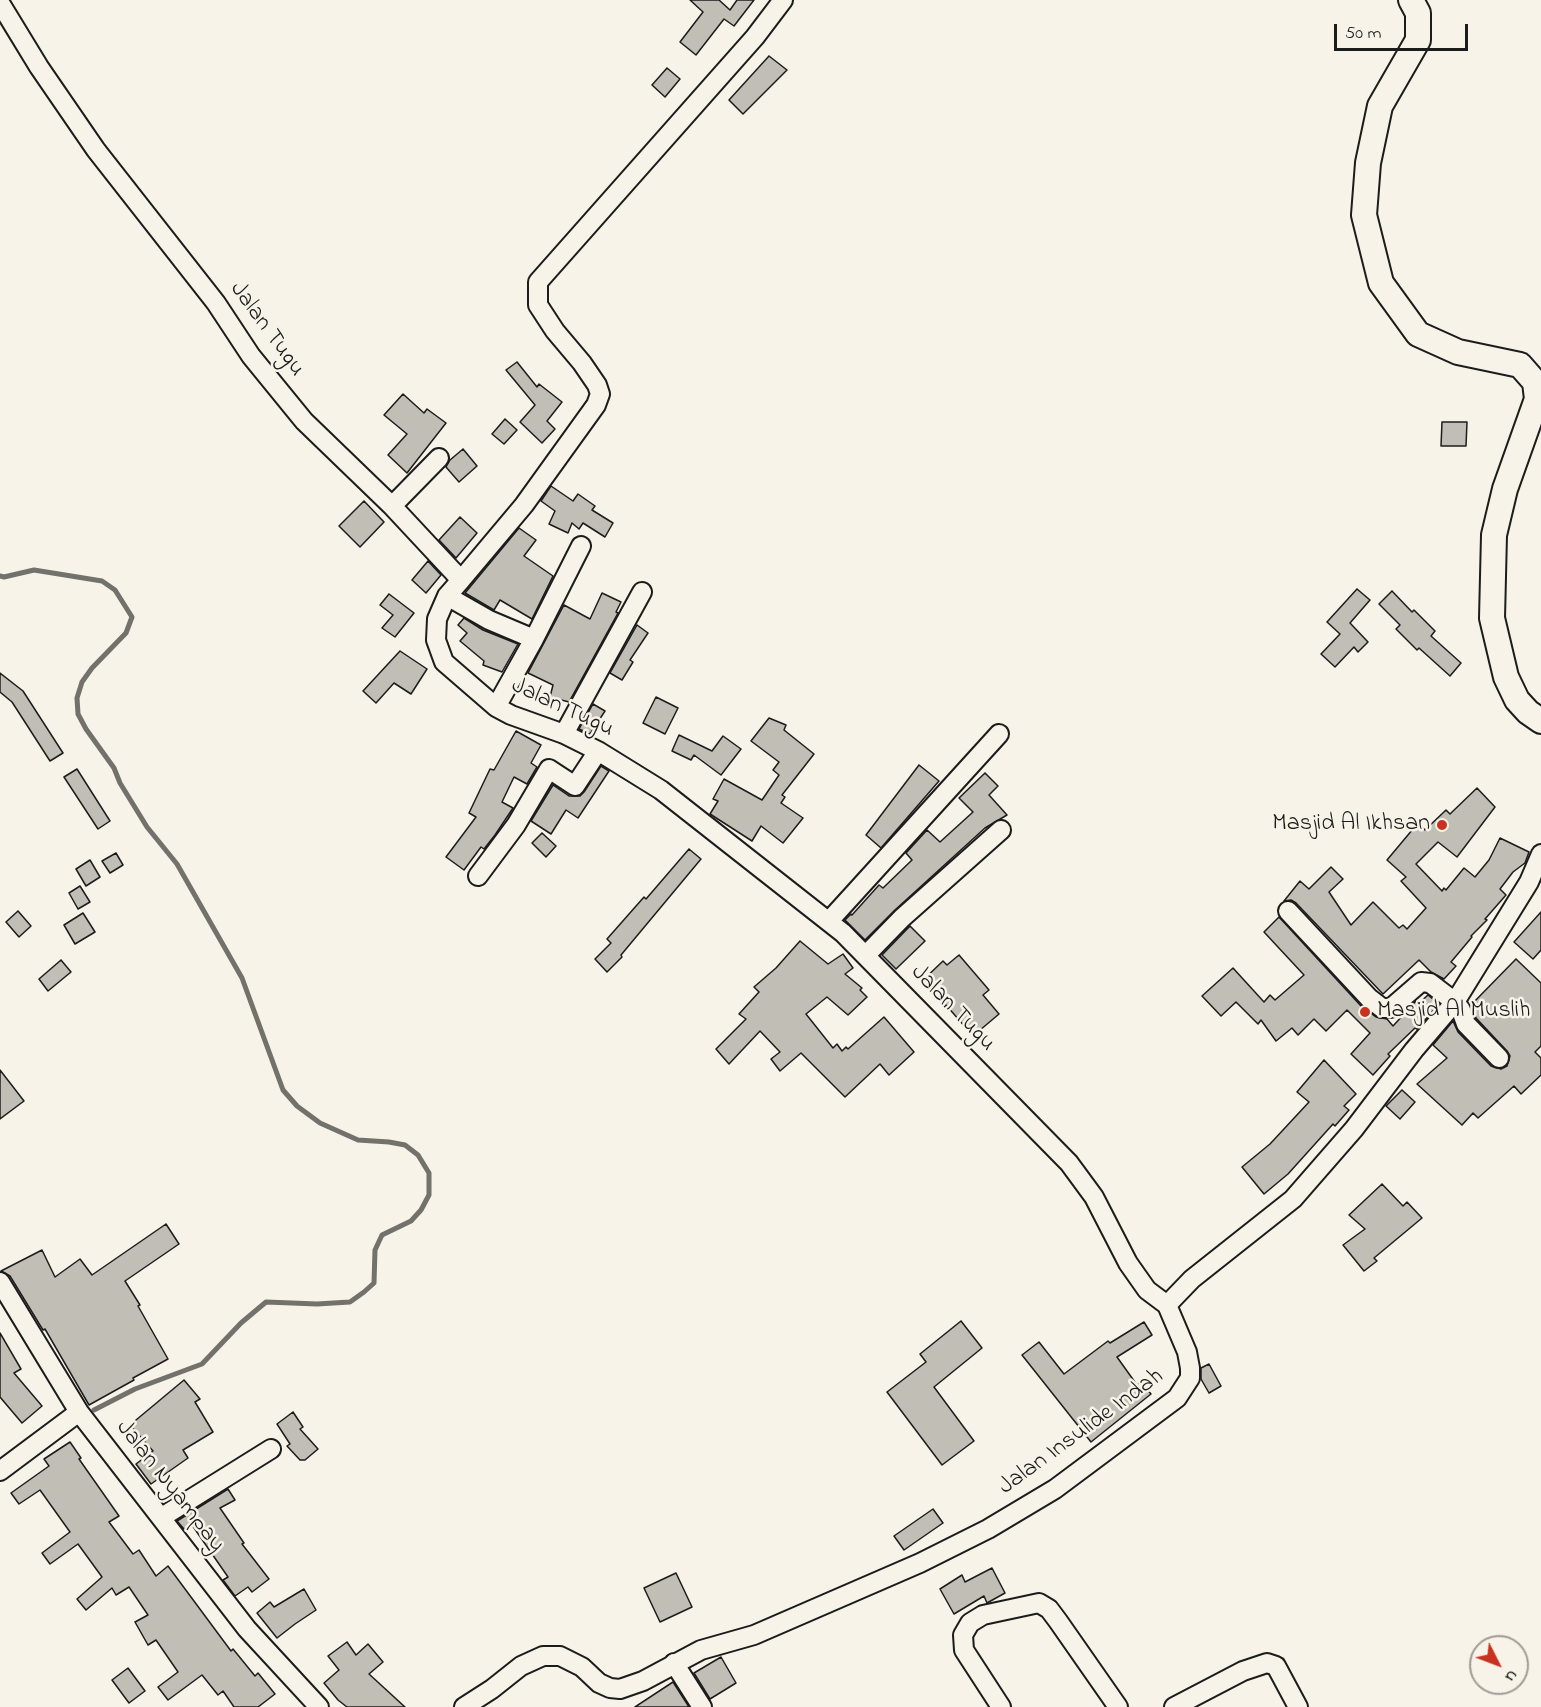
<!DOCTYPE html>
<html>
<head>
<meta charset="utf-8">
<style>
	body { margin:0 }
	#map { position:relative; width:1541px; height:1707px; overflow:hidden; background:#f7f3e8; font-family:"Indie Flower",sans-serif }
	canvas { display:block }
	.north { position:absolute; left:1469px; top:1635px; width:60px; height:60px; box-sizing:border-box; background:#f7f3e8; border:2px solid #9f9d96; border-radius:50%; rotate:132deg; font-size:16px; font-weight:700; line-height:24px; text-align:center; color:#1c1c1c }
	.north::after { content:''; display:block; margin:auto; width:21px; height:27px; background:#c8321e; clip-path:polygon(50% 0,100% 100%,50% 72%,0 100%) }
	.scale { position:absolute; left:1334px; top:24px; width:134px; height:27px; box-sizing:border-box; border:3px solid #1c1c1c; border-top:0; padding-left:8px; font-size:18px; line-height:21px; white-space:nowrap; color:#1c1c1c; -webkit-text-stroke:4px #f7f3e8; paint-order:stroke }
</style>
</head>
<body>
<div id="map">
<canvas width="1541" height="1707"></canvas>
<div class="north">U</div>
<div class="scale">50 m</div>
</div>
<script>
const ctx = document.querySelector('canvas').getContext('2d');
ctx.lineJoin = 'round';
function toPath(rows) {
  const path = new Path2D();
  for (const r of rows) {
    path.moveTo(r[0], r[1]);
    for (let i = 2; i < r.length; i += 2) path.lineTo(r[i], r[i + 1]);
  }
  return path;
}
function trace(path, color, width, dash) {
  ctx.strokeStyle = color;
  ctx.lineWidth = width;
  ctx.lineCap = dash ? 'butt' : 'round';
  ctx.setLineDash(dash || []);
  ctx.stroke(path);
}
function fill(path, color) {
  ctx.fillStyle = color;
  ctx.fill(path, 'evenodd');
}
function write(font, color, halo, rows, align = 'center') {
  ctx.font = font + ' "Indie Flower",sans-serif';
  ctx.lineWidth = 5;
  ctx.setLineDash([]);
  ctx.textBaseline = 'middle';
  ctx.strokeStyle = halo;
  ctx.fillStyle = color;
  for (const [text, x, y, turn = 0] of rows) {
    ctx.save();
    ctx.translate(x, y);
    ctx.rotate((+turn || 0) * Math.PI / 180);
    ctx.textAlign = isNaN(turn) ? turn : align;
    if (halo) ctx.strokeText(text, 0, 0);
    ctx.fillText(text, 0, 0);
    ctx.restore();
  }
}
const stream = toPath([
	[0,576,4,577,34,570,102,581,115,590,132,617,126,633,92,668,82,682,77,698,78,714,86,729,114,768,120,783,147,827,177,864,242,978,283,1090,297,1106,320,1123,358,1140,389,1142,405,1145,418,1155,429,1173,429,1195,421,1210,411,1221,382,1235,375,1250,374,1283,364,1292,350,1302,317,1304,266,1302,241,1323,202,1364,135,1389,94,1410]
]);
const building = toPath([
	[690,0,719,0,730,10,737,0,754,0,734,26,724,19,696,55,680,42,703,12,690,0],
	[769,56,787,70,743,114,729,100,769,56],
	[667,68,680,79,665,97,652,85,667,68],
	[517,362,537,387,539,384,562,402,547,421,555,429,542,443,520,422,535,405,506,370,517,362],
	[403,394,424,413,427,409,446,423,407,473,388,455,407,434,384,415,403,394],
	[505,419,517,430,504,444,492,434,505,419],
	[1442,422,1467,422,1466,446,1441,446,1442,422],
	[463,449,477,466,459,482,446,467,450,460,463,449],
	[551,486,573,501,578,494,595,506,592,510,613,523,605,537,583,523,579,529,572,523,568,533,549,524,555,511,541,501,551,486],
	[364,501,384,522,360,547,339,526,364,501],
	[460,517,477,533,456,558,439,540,460,517],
	[519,528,536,540,524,556,553,576,532,619,500,600,494,610,465,593,519,528],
	[428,561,441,575,426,593,412,580,428,561],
	[1357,589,1370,600,1350,623,1368,642,1358,652,1354,647,1335,667,1321,654,1340,634,1327,622,1357,589],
	[1392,591,1412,612,1414,610,1435,631,1431,636,1461,663,1450,676,1419,648,1417,650,1396,629,1400,625,1379,604,1392,591],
	[602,593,621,602,616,612,618,613,569,702,550,697,553,685,528,673,564,605,590,619,602,593],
	[389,594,414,613,395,637,382,628,393,615,380,605,389,594],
	[464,618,483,630,518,644,502,672,483,665,484,661,460,641,467,633,458,625,464,618],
	[637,625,648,633,630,660,633,662,622,680,610,673,637,625],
	[400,651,427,669,411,694,394,683,376,703,363,691,400,651],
	[0,673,23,691,63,753,50,761,12,702,0,692,0,673],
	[656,697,678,708,665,734,643,723,656,697],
	[593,704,605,711,590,734,579,729,593,704],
	[769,718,786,725,784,730,814,754,782,795,785,797,781,803,803,818,783,843,761,826,752,841,710,814,718,801,713,799,724,779,762,800,779,775,773,770,779,762,751,741,769,718],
	[516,731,541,745,531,763,537,767,527,784,514,777,502,802,513,808,495,835,484,849,481,847,464,870,446,857,476,817,469,813,479,792,490,769,494,770,516,731],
	[679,735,712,751,723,736,741,749,721,775,694,755,691,760,672,751,679,735],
	[919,765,939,781,881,848,866,835,919,765],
	[601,766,609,771,578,818,566,810,551,834,531,821,553,785,569,796,580,796,584,792,601,766],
	[77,769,110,821,98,829,64,777,77,769],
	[985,773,998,786,989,795,1007,815,985,828,895,910,865,940,845,920,851,914,852,915,879,885,883,888,912,860,906,853,927,830,940,842,973,812,959,798,985,773],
	[1477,788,1495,807,1457,857,1438,842,1416,864,1442,891,1444,888,1446,890,1464,868,1475,877,1489,860,1500,838,1529,852,1525,863,1513,872,1500,889,1506,895,1485,919,1487,920,1471,936,1472,937,1451,962,1456,966,1444,979,1431,972,1419,960,1383,994,1296,903,1291,900,1284,901,1300,881,1309,889,1331,867,1343,879,1329,892,1351,925,1373,902,1399,928,1403,925,1407,929,1426,908,1401,881,1406,877,1387,860,1418,823,1425,830,1446,810,1450,814,1477,788],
	[542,833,556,846,546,857,532,843,542,833],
	[689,849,701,859,621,955,622,957,607,972,595,959,611,943,607,939,644,897,646,899,689,849],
	[116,853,123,865,110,873,102,861,116,853],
	[90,860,100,877,86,886,76,869,90,860],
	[80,886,90,902,78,909,69,893,80,886],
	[18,911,31,926,19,937,6,922,18,911],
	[1541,912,1541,950,1533,959,1514,942,1541,912],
	[83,913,95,932,75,944,64,925,83,913],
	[1279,917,1361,1006,1376,1017,1387,1019,1393,1026,1416,1001,1419,1003,1428,995,1439,1004,1417,1029,1415,1028,1388,1054,1390,1056,1373,1075,1351,1054,1370,1033,1347,1010,1326,1031,1314,1019,1298,1035,1292,1028,1276,1041,1261,1020,1258,1024,1236,1002,1221,1016,1202,996,1233,968,1264,1002,1270,995,1275,1000,1304,975,1264,932,1279,917],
	[910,926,925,941,896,969,882,955,910,926],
	[800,941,828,964,843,954,853,968,845,974,862,988,860,990,867,997,848,1015,827,997,806,1014,833,1048,837,1044,842,1051,846,1047,848,1049,884,1017,914,1052,889,1075,880,1064,845,1097,801,1053,780,1071,771,1059,780,1052,760,1031,729,1064,716,1049,746,1019,739,1014,759,992,754,987,776,968,800,941],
	[959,955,989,990,983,995,999,1014,973,1036,946,1005,945,1007,921,982,943,961,947,965,959,955],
	[1516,959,1541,983,1541,1046,1535,1052,1541,1058,1541,1075,1521,1094,1514,1086,1478,1118,1473,1113,1462,1125,1417,1084,1447,1058,1433,1045,1453,1021,1458,1032,1491,1066,1501,1069,1507,1066,1510,1056,1507,1051,1476,1018,1471,1005,1516,959],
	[61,960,71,972,48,991,39,979,61,960],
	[1324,1060,1356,1094,1344,1106,1349,1110,1335,1126,1333,1124,1288,1174,1264,1194,1242,1167,1270,1144,1309,1102,1297,1092,1324,1060],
	[0,1070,24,1101,0,1119,0,1070],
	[1402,1090,1415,1102,1400,1119,1386,1106,1402,1090],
	[1382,1184,1403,1206,1407,1202,1422,1218,1374,1258,1377,1261,1364,1271,1343,1245,1365,1229,1349,1215,1382,1184],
	[166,1224,179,1244,125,1281,140,1305,138,1306,168,1359,133,1378,134,1380,89,1405,45,1329,43,1330,10,1276,1,1271,42,1250,55,1277,80,1259,92,1275,166,1224],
	[961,1321,982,1348,934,1387,974,1441,942,1465,887,1392,926,1362,920,1354,961,1321],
	[1144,1322,1152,1335,1117,1357,1137,1385,1141,1382,1151,1394,1091,1442,1022,1355,1039,1342,1064,1374,1108,1341,1110,1343,1144,1322],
	[0,1333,21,1369,14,1373,42,1406,22,1423,0,1397,0,1333],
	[1209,1364,1221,1386,1209,1393,1201,1379,1201,1368,1209,1364],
	[184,1380,200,1399,195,1402,213,1432,183,1450,188,1458,151,1484,136,1464,153,1451,130,1425,184,1380],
	[293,1412,303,1427,300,1429,318,1449,305,1460,300,1460,287,1446,290,1444,277,1424,293,1412],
	[70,1442,81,1458,79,1459,119,1516,109,1522,133,1554,139,1550,156,1576,168,1566,231,1651,233,1649,255,1676,258,1673,275,1694,258,1707,234,1707,223,1691,218,1695,202,1675,168,1700,158,1687,178,1672,156,1640,148,1645,135,1622,148,1615,129,1587,116,1595,112,1588,86,1610,77,1599,102,1577,78,1544,50,1564,42,1553,70,1532,40,1490,19,1504,11,1493,49,1466,44,1459,70,1442],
	[228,1489,235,1500,220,1508,244,1543,242,1544,269,1579,252,1592,248,1587,235,1596,223,1580,228,1577,192,1525,184,1529,177,1521,228,1489],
	[933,1509,943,1523,904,1550,894,1536,933,1509],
	[992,1568,1005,1593,987,1603,984,1596,954,1614,940,1589,962,1575,965,1582,992,1568],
	[676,1573,692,1607,660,1622,644,1588,676,1573],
	[304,1589,316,1610,295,1624,277,1638,257,1613,270,1602,274,1607,304,1589],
	[347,1642,356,1655,368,1644,383,1662,369,1674,405,1707,347,1707,338,1700,324,1683,339,1670,328,1656,347,1642],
	[721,1657,736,1683,710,1699,694,1673,721,1657],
	[128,1668,145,1691,129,1703,112,1680,128,1668],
	[673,1682,689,1707,635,1707,673,1682]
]);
const street = toPath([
	[0,3,39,67,96,150,216,303,251,356,304,421,392,506,461,580,447,596,437,619,436,640,444,662,496,707,511,715,564,734,598,751,661,790,843,933,1069,1163,1094,1197,1128,1263,1147,1290,1167,1305],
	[392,506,439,458],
	[461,580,524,505,596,405,600,394,597,385,582,363,555,331,538,305,538,282,755,37,783,0],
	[447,596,489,620,534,639],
	[496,707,534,639,581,546],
	[564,734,642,592],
	[478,876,516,825,549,769,575,786,598,751],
	[1288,911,1369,998,1382,1008,1391,1008,1421,982,1430,983,1455,1002,1461,1010,1466,1024,1499,1058],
	[829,921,999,734],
	[866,955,902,918,1001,830],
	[0,1282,79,1412,247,1629,319,1707],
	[0,1471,79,1412],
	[162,1517,271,1449],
	[674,1663,702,1707],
	[464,1707,492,1689,521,1666,543,1656,560,1656,582,1667,599,1683,610,1688,620,1689,643,1681,701,1650,754,1635,920,1563,988,1529,1055,1489,1177,1398,1190,1378,1190,1368,1187,1352,1167,1305,1192,1279,1293,1199,1354,1129,1414,1050,1455,1002,1529,882,1541,854],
	[1001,1707,964,1650,963,1635,970,1623,983,1615,1039,1603,1049,1609,1058,1621,1118,1707],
	[1174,1707,1243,1671,1267,1663,1276,1666,1298,1707]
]);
const secondary = toPath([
	[1411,0,1418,13,1418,40,1380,106,1368,163,1364,215,1381,283,1418,334,1458,352,1520,365,1535,382,1537,399,1505,489,1494,535,1492,618,1506,677,1517,700,1528,712,1541,721]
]);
const markers = [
	[1442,825,6,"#c8321e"],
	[1365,1012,6,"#c8321e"]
];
const streetNames = [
	["Jalan Tugu",266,330,54],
	["Jalan Tugu",562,709,25],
	["Jalan Tugu",952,1009,46],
	["Jalan Insulide Indah",1082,1433,-36],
	["Jalan Nyampay",169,1487,52]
];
const poiNames = [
	["Masjid Al Ikhsan",1430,825],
	["Masjid Al Muslih",1377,1012,"left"]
];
trace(stream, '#72716c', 5);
fill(building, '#c0beb5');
trace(building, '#1c1c1c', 1.5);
trace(street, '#1c1c1c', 22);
trace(secondary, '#1c1c1c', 28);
trace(street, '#f7f3e8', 18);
trace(secondary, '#f7f3e8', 24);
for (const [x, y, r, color] of markers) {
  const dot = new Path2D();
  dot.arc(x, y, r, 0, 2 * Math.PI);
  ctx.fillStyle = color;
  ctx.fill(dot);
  trace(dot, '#f7f3e8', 2);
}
write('24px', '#1c1c1c', '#f7f3e8', streetNames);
write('24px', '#1c1c1c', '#f7f3e8', poiNames, 'right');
</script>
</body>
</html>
